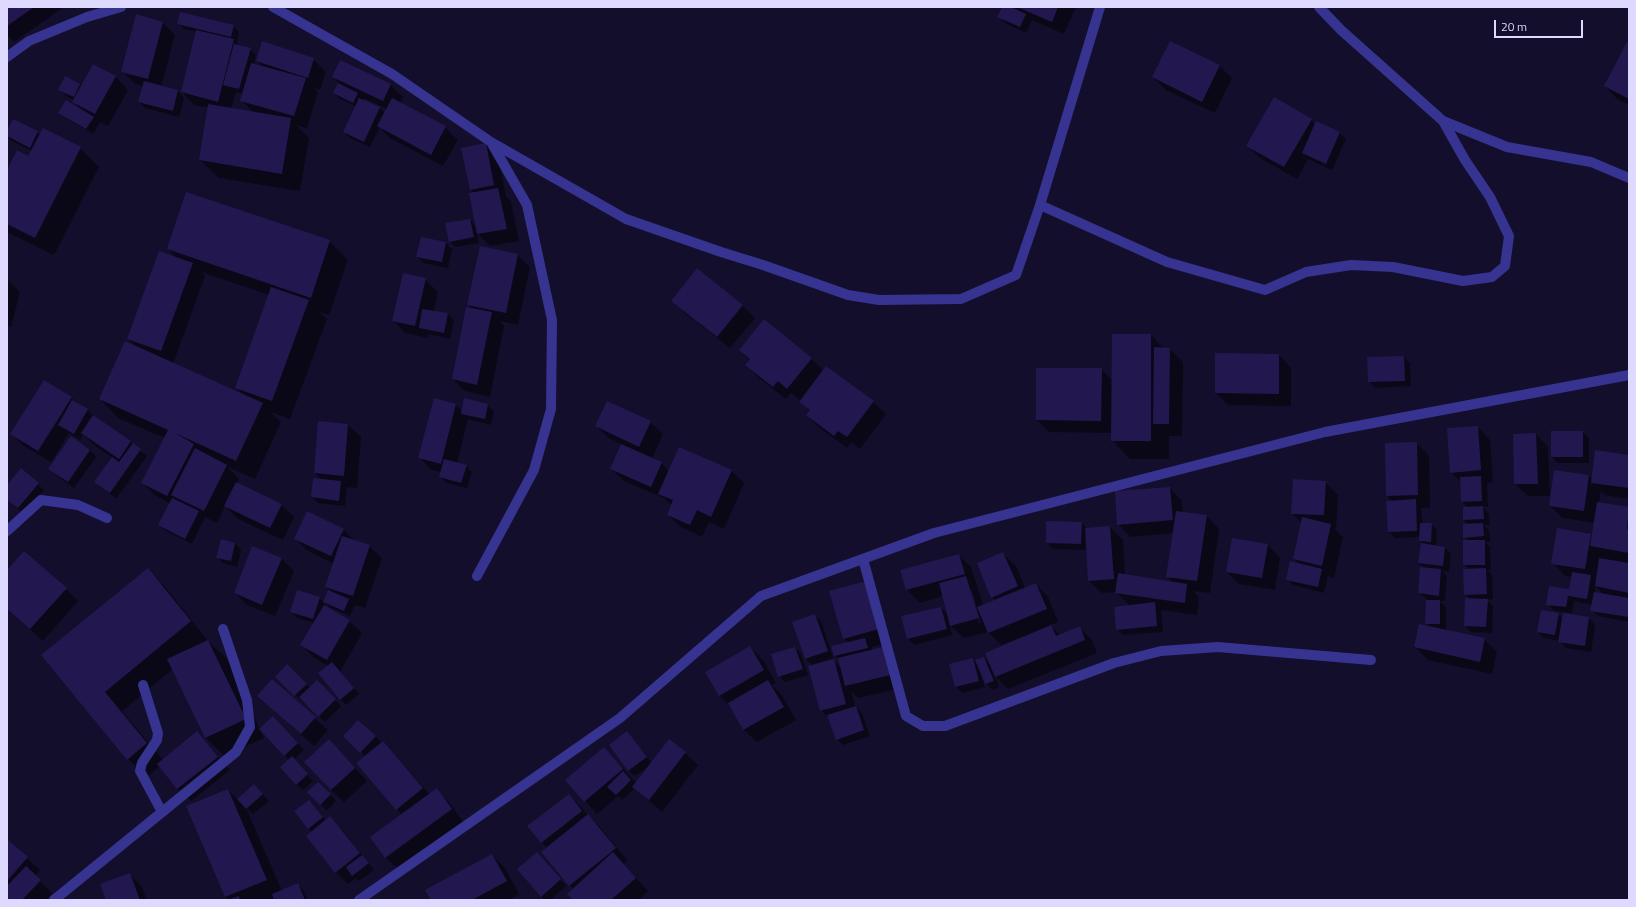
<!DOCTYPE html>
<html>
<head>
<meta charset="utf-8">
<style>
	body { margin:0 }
	#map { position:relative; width:1636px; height:907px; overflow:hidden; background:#130e2c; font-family:"Titillium Web",sans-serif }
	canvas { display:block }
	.frame { position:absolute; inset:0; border:8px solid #ddd9ff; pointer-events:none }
	.scale { position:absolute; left:1494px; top:20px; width:89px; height:18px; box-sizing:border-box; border:2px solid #ddd9ff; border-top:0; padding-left:5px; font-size:12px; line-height:14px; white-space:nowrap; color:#ddd9ff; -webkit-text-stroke:3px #130e2c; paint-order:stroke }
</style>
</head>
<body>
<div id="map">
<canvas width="1636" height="907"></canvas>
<div class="frame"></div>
<div class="scale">20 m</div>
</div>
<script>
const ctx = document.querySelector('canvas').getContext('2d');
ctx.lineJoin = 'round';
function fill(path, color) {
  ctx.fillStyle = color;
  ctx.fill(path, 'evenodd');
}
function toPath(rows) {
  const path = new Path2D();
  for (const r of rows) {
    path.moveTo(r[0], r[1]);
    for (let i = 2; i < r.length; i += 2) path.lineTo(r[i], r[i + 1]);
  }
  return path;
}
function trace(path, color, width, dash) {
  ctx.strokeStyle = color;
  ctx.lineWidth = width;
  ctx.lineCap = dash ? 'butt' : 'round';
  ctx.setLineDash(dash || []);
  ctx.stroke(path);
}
const shadow = toPath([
	[7,7,64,7,14,42,7,35],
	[1003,7,1076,7,1064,34,1032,20,1026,33,1005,23,999,17],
	[162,22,175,35,161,87,178,91,184,98,179,117,145,108,139,102,143,86,135,84,122,71],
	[178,23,233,26,239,32,237,43,239,46,250,49,256,55,254,65,263,67,257,61,313,59,326,72,320,90,313,88,318,92,307,128,296,125,309,138,300,191,219,178,200,160,209,108,194,105,182,92,197,32,184,29],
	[236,92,243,94,241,100,254,113,231,109],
	[1170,42,1220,66,1232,78,1215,113,1166,90,1153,77],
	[1629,44,1629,105,1617,99,1605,86],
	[94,65,116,77,128,90,108,126,100,122,93,134,66,118,60,112,81,109,73,102,74,100,66,96,60,90,80,84,82,87],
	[333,77,390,84,403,97,400,103,445,127,458,140,443,166,390,138,380,127,370,147,350,138,344,132,356,106,340,99,334,93,339,83],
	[364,98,387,109,385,113,380,108,363,101],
	[14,120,40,135,80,148,99,167,54,255,7,232,7,172,29,157,32,151,12,141,7,136,7,132],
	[1311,120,1316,125,1317,123,1340,133,1346,139,1332,170,1308,159,1297,179,1260,158,1247,145],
	[485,144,498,156,506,197,511,201,519,241,490,246,477,233,479,243,456,247,449,241,470,220,477,227,474,193,471,190],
	[329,241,348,260,329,315,320,312,327,319,290,419,270,412,281,422,255,479,228,467,239,479,237,484,281,505,294,517,283,540,238,519,225,506,217,523,205,517,192,544,166,531,160,525,170,504,155,495,142,483,165,438,118,418,100,399,136,347,128,339,178,259,168,249],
	[201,272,269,295,236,387,243,395,173,364,205,276],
	[446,243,452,249,448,268,423,263,417,256],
	[517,255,530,267,518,325,500,321,504,326,490,397,465,391,453,379,473,309,468,305],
	[7,279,20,292,11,327,7,326],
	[425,279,438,292,434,312,448,314,454,320,450,339,429,334,428,338,405,333,393,320],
	[673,300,742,305,755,318,730,348,685,313],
	[764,321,812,359,824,371,873,402,886,414,860,449,851,442,847,448,820,428,807,415,810,411,801,401,791,393,786,399,759,378,747,365,750,361,740,350],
	[1151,335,1164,349,1170,349,1183,362,1182,436,1169,436,1169,459,1130,459,1112,440,1112,433,1049,432,1037,420,1101,369,1112,380],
	[1279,355,1291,368,1291,406,1228,405,1216,393],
	[1404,357,1410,363,1411,386,1375,388,1369,381],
	[71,397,78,404,130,442,147,456,116,499,96,482,113,458,95,446,83,434,80,440,69,433,51,462,24,446,12,434],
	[434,400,456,405,462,412,487,405,494,411,491,425,468,419,457,463,466,466,472,472,467,488,446,483,440,476,441,472,432,470,419,457],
	[319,422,348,425,361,437,357,488,347,487,345,506,318,503,312,497,322,480,315,473],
	[650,422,663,434,652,458,661,463,669,471,680,448,732,471,744,483,724,529,709,522,702,537,681,527,668,515,672,506,664,498,624,481,611,469,621,444,609,438,596,426],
	[1478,427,1490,440,1493,482,1487,483,1488,507,1483,507,1489,513,1490,525,1484,525,1489,530,1490,542,1485,542,1490,547,1491,570,1487,570,1492,575,1493,599,1487,600,1493,606,1492,633,1471,632,1465,625,1470,599,1465,594,1470,570,1464,564,1469,541,1464,537,1469,525,1464,520,1468,508,1462,501,1461,482,1451,472],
	[1583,432,1589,438,1589,463,1558,463,1552,457],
	[1536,434,1548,447,1550,496,1528,496,1515,484],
	[71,438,90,450,96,457,74,488,56,475,50,469],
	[1417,443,1429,456,1430,508,1421,508,1422,524,1431,524,1437,530,1436,547,1445,548,1451,554,1449,572,1442,571,1447,576,1445,601,1440,601,1446,607,1446,631,1484,639,1497,652,1492,674,1428,660,1415,647,1431,628,1426,623,1427,599,1419,593,1425,569,1419,563,1424,545,1420,541,1420,537,1395,538,1389,532,1393,502,1387,496],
	[1629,456,1629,499,1604,495,1601,491,1599,503,1629,508,1629,622,1598,616,1592,610,1593,605,1574,601,1572,613,1554,611,1548,604,1570,590,1572,577,1565,576,1553,563,1558,529,1593,535,1595,523,1563,518,1550,506,1588,475,1592,479],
	[1596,586,1604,595,1595,593],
	[1325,482,1338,495,1336,528,1333,527,1343,537,1334,578,1328,576,1324,593,1293,585,1287,579,1300,565,1294,559,1302,523,1292,514],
	[38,484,44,490,24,514,7,499,7,487],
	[1170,488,1182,501,1183,513,1207,516,1219,529,1210,593,1193,591,1199,597,1197,615,1161,610,1163,632,1123,635,1117,629,1130,606,1116,592,1102,593,1089,581,1087,550,1053,549,1047,543,1082,523,1088,529,1110,527,1123,540,1125,575,1173,582,1167,577,1174,533,1131,537,1118,524],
	[344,530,355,541,369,546,382,558,365,608,355,605,350,616,331,608,326,603,325,607,349,621,362,633,340,672,359,694,346,705,340,699,328,666,314,658,302,645,315,623,297,618,291,612,319,598,324,603,329,592,333,593,326,587,334,564,308,551,295,539],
	[235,543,241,550,237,567,223,563,217,557],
	[1268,545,1280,558,1275,590,1239,584,1227,572],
	[1003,553,1016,566,1025,588,1036,584,1048,597,1058,622,1050,625,1060,635,1079,627,1092,640,1097,653,1008,689,995,676,999,687,992,690,986,683,984,679,983,679,985,687,962,693,956,687,973,659,979,666,984,658,991,665,1025,637,1024,636,1001,645,988,632,964,638,950,625,952,635,914,645,908,639,941,608,948,614,943,596,920,603,907,590,902,570,959,555,971,567,983,605,995,600,992,597],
	[970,590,972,590,981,623,979,624],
	[281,558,294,571,275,616,247,605,235,593],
	[148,569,166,588,208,641,227,659,264,738,224,756,206,738,173,669,122,711,163,760,197,733,230,770,191,801,178,789,160,766,147,777,128,759,43,655],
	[7,571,66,589,78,601,43,641,7,609],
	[865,582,878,595,891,641,872,647,872,651,902,688,858,698,851,691,855,706,862,713,870,736,843,745,836,739,830,719,821,710,813,666,806,659,814,615,821,621,833,658,815,664,816,665,834,661,841,668,839,660,835,655,849,643,844,639],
	[1558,614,1563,619,1563,614,1589,618,1595,625,1591,652,1566,648,1560,641,1544,638,1538,632],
	[750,647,763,660,776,683,772,685,781,694,796,720,757,742,744,730,730,706,720,696,706,672],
	[795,648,801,654,808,675,785,682,779,676],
	[287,666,310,688,317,681,341,706,325,722,276,677],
	[272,681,328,730,314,746,258,696],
	[359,721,395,755,430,795,437,790,449,802,463,822,398,869,385,857,402,815,358,763,366,757,344,736],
	[279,723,304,750,294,759,313,781,303,790,296,784,289,760,260,729],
	[627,733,652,763,685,753,698,765,662,812,635,788,622,800,618,796,597,814,566,780,616,761,636,783,648,767,635,776,628,770],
	[341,753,367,781,344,802,331,790],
	[318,783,336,801,327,811,309,792],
	[254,785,269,801,253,814,246,808,282,891,297,884,303,890,308,900,229,900,226,897,188,807,228,790,237,799],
	[569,795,600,827,628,861,623,864,648,891,638,900,574,900,574,890,542,852,547,848,529,826],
	[315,807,326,821,330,818,342,830,374,870,359,881,356,878,348,884,336,872,312,832,308,828],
	[7,840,40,870,35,876,52,893,46,900,7,900,7,886,9,885,7,883],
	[492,855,505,868,519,894,508,900,432,900],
	[543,860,566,886,550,900,545,900,541,896],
	[130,874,142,887,147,900,107,900]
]);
const building = toPath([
	[7,7,34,7,7,26],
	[1002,7,1011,7,1026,14,1020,27,997,17],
	[1017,7,1058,7,1052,22],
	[180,12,234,25,231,37,177,24],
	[136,14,163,22,148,79,121,72],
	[196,30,234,39,218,102,181,92],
	[262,41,314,58,308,78,256,61],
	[1170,41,1220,65,1202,102,1152,77],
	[1627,42,1629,43,1629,99,1604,86],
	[234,44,251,48,239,89,223,85],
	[340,60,391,84,383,101,332,77],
	[251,63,306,78,294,116,240,101],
	[93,64,116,76,95,114,72,102],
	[65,76,80,84,74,97,58,90],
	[144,81,178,90,173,111,138,102],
	[338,83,358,93,353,103,333,93],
	[1274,97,1312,119,1284,167,1246,146],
	[359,98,380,107,364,142,343,132],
	[392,98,446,126,431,155,377,126],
	[66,100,94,117,86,129,58,113],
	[208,104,291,118,282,174,199,160],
	[13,119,38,131,30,148,7,136,7,130],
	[1316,121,1340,132,1326,164,1302,153],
	[43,128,81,147,35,238,7,224,7,170,17,150,28,156],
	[486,143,494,185,470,190,461,148],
	[498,188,507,229,477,234,469,193],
	[186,192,330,240,311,298,167,249],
	[470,219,474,237,449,242,445,223],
	[421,237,446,242,442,262,416,257],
	[480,246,518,254,506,313,467,305],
	[159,251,193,263,161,351,127,339],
	[697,268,743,305,717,337,671,301],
	[403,273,426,278,415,326,392,321],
	[271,287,309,300,272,401,235,388],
	[466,307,492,312,477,385,452,379],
	[422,309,448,313,444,333,419,328],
	[764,319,812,358,787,389,778,381,773,387,745,365,750,359,739,350],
	[1112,334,1151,334,1151,441,1111,441],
	[125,341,263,403,236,461,175,433,194,444,167,496,141,483,168,430,99,399],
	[1154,347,1170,348,1169,424,1153,424],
	[1215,353,1279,354,1279,394,1215,393],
	[1404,356,1405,381,1368,382,1367,357],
	[826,366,874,401,847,437,838,431,834,436,806,415,810,410,799,402],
	[1036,368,1102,368,1101,421,1036,420],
	[44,380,72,397,38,451,10,434],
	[434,398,456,404,441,464,418,458],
	[464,398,488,404,485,419,461,414],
	[72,400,88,409,74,434,58,425],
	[607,401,651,421,639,447,595,426],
	[93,415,131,441,119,459,81,433],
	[318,421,348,424,344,476,314,473],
	[1478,426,1481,470,1450,473,1447,428],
	[1551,431,1583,431,1583,457,1551,457],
	[1536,433,1538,484,1514,484,1513,434],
	[71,436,90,450,68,482,48,469],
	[1417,442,1418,495,1386,496,1385,443],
	[133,443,141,449,110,493,94,482,112,457,119,462],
	[621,444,662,462,651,487,610,469],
	[679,447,732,470,711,517,697,510,690,525,667,515,673,500,658,494],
	[195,448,227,465,204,511,171,495],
	[1595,450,1629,455,1629,488,1591,483],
	[444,459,467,465,461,483,439,477],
	[21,468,39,483,18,508,7,500,7,485],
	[1554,470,1589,475,1584,511,1549,506],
	[1481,476,1482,501,1461,502,1460,477],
	[313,478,341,481,339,501,311,497],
	[1293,479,1326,481,1324,515,1291,514],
	[236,482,282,504,270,528,224,506],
	[1170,487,1173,520,1117,525,1115,491],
	[172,498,199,511,185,539,158,525],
	[1416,499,1417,531,1388,532,1386,501],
	[1597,502,1629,507,1627,529,1629,529,1629,553,1590,546],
	[1483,506,1484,519,1463,520,1463,507],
	[307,511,344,529,331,556,294,539],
	[1176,511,1207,515,1197,581,1166,577],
	[1302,517,1331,524,1322,566,1293,559],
	[1046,521,1082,522,1081,544,1046,543],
	[1420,523,1432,523,1431,542,1419,541],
	[1483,523,1484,536,1463,538,1463,524],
	[1110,526,1114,579,1088,581,1085,528],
	[1557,528,1591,534,1585,569,1551,564],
	[342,536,370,545,353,596,325,587],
	[1232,538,1268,544,1262,578,1226,572],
	[221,539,235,543,231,561,216,558],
	[1463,540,1485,540,1485,565,1463,565],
	[1421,543,1445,547,1443,566,1418,563],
	[252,546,282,558,262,605,234,593],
	[24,551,67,588,30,629,7,609,7,570],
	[1003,552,1018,586,991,598,977,563],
	[959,554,965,574,906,590,900,570],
	[1599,558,1629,563,1629,593,1595,586],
	[1290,561,1322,569,1318,587,1286,580],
	[1420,567,1441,569,1439,596,1418,593],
	[148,568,191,621,105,692,147,743,127,760,41,655],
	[1486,568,1487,594,1464,595,1463,569],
	[1572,572,1591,575,1587,599,1568,596,1566,607,1546,605,1549,586,1569,589],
	[1118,573,1187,584,1185,603,1115,593],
	[966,576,979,618,950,626,939,583],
	[866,581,879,629,843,639,829,591],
	[1036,583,1047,609,988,633,977,607],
	[297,590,320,597,313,619,290,612],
	[328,590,349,599,344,611,323,602],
	[1594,592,1629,598,1629,617,1590,611],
	[1465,598,1488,599,1486,627,1464,626],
	[1426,600,1440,600,1440,624,1425,624],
	[1155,602,1157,626,1116,630,1114,607],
	[324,605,350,620,327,660,300,645],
	[941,607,947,629,907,639,901,616],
	[1541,610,1559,613,1555,635,1537,632],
	[1563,613,1589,617,1585,646,1558,642],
	[815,614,828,651,805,659,792,622],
	[1419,624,1485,638,1480,662,1414,647],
	[1051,625,1056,636,1080,626,1085,640,995,677,985,653],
	[865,638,868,648,834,656,831,646],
	[208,640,246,719,205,738,167,659],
	[750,646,764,670,719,696,705,672],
	[795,647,803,669,778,677,771,654],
	[883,647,890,675,845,686,838,658],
	[984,657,994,681,985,684,975,660],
	[973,658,979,681,955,687,949,664],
	[834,659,846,704,820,711,808,666],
	[332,662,354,688,340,700,318,673],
	[287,664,307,684,294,696,275,677],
	[272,679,316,717,301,734,257,696],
	[317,680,336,699,318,717,299,697],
	[768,680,784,707,743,730,728,703],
	[856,706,864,730,836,740,827,715],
	[273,716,298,743,284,756,259,729],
	[358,720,376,736,360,753,343,736],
	[197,731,218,757,177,789,157,764],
	[627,731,647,757,628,771,609,745],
	[329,739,355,768,331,790,304,762],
	[669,739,686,752,649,800,632,787],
	[383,741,423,788,396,810,356,763],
	[604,747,623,769,584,802,565,780],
	[292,756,308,774,296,785,280,767],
	[623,771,631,780,616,795,607,787],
	[318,782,331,794,320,805,307,792],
	[254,784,263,794,246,809,237,799],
	[437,788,452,809,385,858,370,837],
	[228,789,267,880,225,897,186,806],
	[569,794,582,811,541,843,527,826],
	[309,800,323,817,308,829,294,811],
	[588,814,616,848,569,886,541,852],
	[330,816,360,853,335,873,306,836],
	[7,839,28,857,7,881],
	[537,852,561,879,541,897,517,869],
	[613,852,636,878,611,900,573,900,567,894],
	[492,854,507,881,472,900,431,900,425,890],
	[362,855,369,863,352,876,346,867],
	[26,866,41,880,22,900,7,900,7,886],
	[130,873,140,900,106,900,100,884],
	[298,883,305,900,274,900,272,894],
	[239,896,240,900,227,900]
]);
const minor = toPath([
	[273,7,392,74,491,142,527,205,552,320,551,409,534,470,477,576],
	[1319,7,1341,30,1443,121,1507,147,1591,162,1629,178],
	[7,57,29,41,87,17,121,7],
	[491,142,626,219,721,252,763,265,848,295,879,300,961,299,1016,275,1040,205,1167,262,1265,290,1306,272,1351,265,1393,267,1463,281,1492,277,1505,266,1509,236,1490,197,1465,160,1443,121],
	[1040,205,1100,7],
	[7,531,41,500,78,505,107,518],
	[863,559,906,716,923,726,945,726,1114,663,1161,651,1218,647,1371,660],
	[143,685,158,733,157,740,142,763,140,771,162,812],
	[54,900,236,752,250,727,247,700,223,629],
	[359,900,620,718,761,596,934,533,1325,432,1629,375]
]);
fill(shadow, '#0007');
fill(building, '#22184f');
trace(minor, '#363490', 10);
</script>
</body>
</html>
